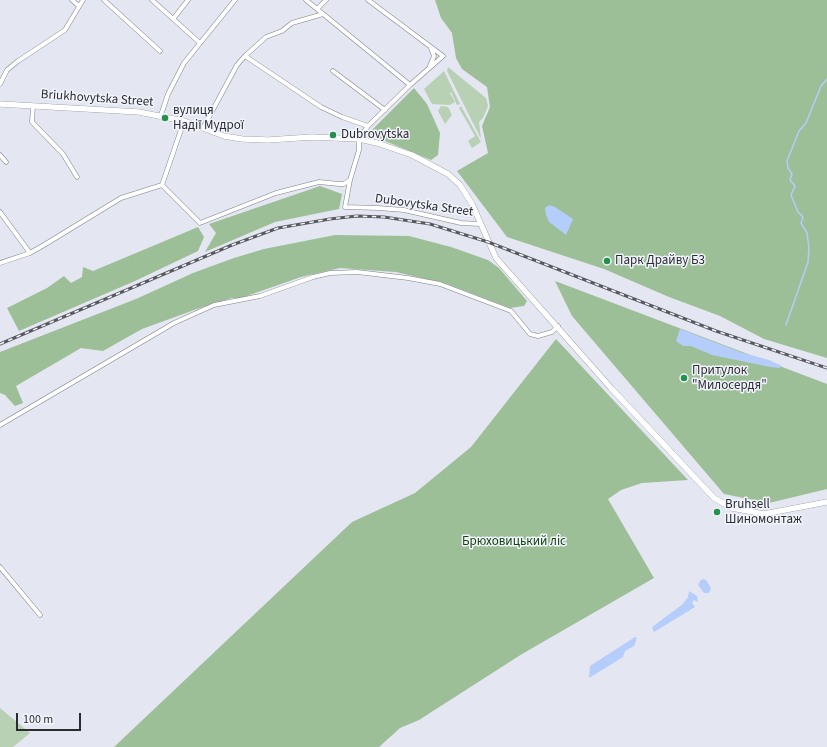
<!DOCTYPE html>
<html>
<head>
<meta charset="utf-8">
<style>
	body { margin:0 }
	#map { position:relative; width:827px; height:747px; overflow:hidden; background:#e4e6f2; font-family:"Source Sans 3",sans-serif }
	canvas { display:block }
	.scale { position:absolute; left:16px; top:713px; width:65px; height:18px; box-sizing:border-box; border:2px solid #2b2c30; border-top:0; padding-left:5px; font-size:12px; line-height:14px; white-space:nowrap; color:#2b2c30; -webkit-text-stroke:3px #f2f4fd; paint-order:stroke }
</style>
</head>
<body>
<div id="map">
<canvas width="827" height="747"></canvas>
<div class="scale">100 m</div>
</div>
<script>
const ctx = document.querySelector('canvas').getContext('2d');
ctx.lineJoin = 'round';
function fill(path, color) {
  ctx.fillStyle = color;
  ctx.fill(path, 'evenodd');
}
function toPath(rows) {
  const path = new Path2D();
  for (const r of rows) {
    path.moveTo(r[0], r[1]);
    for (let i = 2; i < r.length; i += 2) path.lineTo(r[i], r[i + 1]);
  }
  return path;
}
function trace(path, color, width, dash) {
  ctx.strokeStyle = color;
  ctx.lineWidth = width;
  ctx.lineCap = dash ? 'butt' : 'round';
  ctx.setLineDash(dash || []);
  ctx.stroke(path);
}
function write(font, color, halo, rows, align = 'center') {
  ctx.font = font + ' "Source Sans 3",sans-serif';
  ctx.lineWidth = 3;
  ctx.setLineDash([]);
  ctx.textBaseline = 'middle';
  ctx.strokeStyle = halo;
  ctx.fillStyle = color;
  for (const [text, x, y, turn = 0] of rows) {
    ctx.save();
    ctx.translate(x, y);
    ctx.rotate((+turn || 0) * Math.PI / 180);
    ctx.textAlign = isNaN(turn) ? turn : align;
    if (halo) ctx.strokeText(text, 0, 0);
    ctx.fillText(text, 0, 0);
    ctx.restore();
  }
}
const green = toPath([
	[448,67,486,98,488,106,483,118,479,122,481,139,447,71],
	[444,71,460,104,457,105,451,92,450,93,455,102,450,105,432,104,424,89],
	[441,106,448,107,452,115,445,124,438,111],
	[461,106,481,142,472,148,468,141,475,136,459,108],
	[0,708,30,733,13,747,0,747]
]);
const forest = toPath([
	[435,0,827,0,827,358,764,339,720,316,669,297,604,269,507,237,457,171,488,153,482,126,490,107,487,87,462,69,456,58,452,33,441,18],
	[414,88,427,104,440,133,438,155,431,160,368,134],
	[320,186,342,194,339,209,275,222,205,252,216,233,209,224],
	[198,227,204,237,198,251,135,281,19,331,7,308,47,288,64,276,71,283,82,277,83,267,93,271],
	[335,235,409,236,451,247,488,260,499,268,527,301,524,306,510,308,447,284,396,272,340,268,301,277,241,298,232,298,197,309,142,329,103,351,81,348,16,386,23,403,15,406,5,395,0,393,0,352,136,299,193,273,234,258,264,249],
	[555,281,827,384,827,489,769,503,724,494,572,316],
	[556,339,688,480,642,483,621,490,608,499,654,578,522,654,419,720,400,728,379,747,114,747,352,522,415,493,471,447]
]);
const water = toPath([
	[549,205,555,207,573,219,566,235,549,222,546,215,545,208],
	[680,329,743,353,769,360,782,366,779,368,770,367,712,355,691,346,683,346,676,341],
	[703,579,706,580,711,588,709,593,704,593,698,585,700,581],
	[689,591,697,596,698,602,694,600,692,603,695,607,654,632,652,627,683,604,688,597],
	[635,637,637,638,634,646,625,651,623,657,589,678,590,666]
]);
const stream = toPath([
	[786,325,808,262,809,248,807,233,801,223,803,217,798,212,791,195,795,186,790,180,792,174,788,168,787,161,799,131,806,123,821,86,827,79]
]);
const minor = toPath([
	[72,0,79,6],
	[104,0,160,51],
	[152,0,200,43],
	[306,0,410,85],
	[368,0,443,56,410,85,368,126,359,139,359,150,350,180,345,207,378,208,404,210,461,223,480,224],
	[318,8,326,0],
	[173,19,188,0],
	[245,56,321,107,342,117,368,126],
	[430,66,434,56,431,48],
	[333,71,385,110],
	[0,84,7,70,18,61,65,30,83,0],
	[33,106,32,122,63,154,77,177],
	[161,115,168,94,184,63,235,0],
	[203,128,237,65,245,56,266,37,282,31,292,23,323,14],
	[0,155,6,162],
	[162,185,200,223,276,193,319,182,339,184,344,184,350,180],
	[0,212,30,253],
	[0,263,30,253,44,245,121,198,162,185,184,121],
	[0,425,174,323,214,305,260,296,313,277,330,273,357,272,408,278,440,284,511,311,530,334,538,336,552,332,558,326],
	[0,567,40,615]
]);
const secondary = toPath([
	[0,104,139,112,184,121,224,136,242,139,268,140,312,137,359,139,377,143,412,155,448,174,460,185,472,204,496,258,611,388,714,498,732,508,764,514,827,502]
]);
const rail = toPath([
	[0,344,232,245,278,228,330,219,357,216,384,217,430,224,488,242,716,331,827,368]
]);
const markers = [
	[165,118,4,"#23914a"],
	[333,135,4,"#23914a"],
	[607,261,4,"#23914a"],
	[684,378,4,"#23914a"],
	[717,512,4,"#23914a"]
];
const streetNames = [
	["Briukhovytska Street",97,99,4],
	["Dubovytska Street",424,206,8]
];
const poiNames = [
	["вулиця",173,111],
	["Надії Мудрої",173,126],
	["Dubrovytska",341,135],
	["Парк Драйву Б3",615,261],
	["Притулок",692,371],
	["\"Милосердя\"",692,386],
	["Bruhsell",725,505],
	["Шиномонтаж",725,520]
];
const parkNames = [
	["Брюховицький ліс",514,542]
];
fill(green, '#b8d0b4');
fill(forest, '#9cbf97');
fill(water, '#b5cdfa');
trace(stream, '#b5cdfa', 1.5);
trace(minor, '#7f818b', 5);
trace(secondary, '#7f818b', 6);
trace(minor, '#fff', 4);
trace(secondary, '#fff', 5.5);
trace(rail, '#58595f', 3);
trace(rail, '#f2f4fd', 1.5, [4.5]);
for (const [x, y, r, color] of markers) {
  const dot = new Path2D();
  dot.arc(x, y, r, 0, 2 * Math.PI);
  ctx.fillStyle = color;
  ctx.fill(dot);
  trace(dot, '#f2f4fd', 1.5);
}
write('13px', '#2b2c30', '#f2f4fd', streetNames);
write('13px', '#2b2c30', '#f2f4fd', poiNames, 'left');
write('13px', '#14430c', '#f2f4fd', parkNames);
</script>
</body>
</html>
